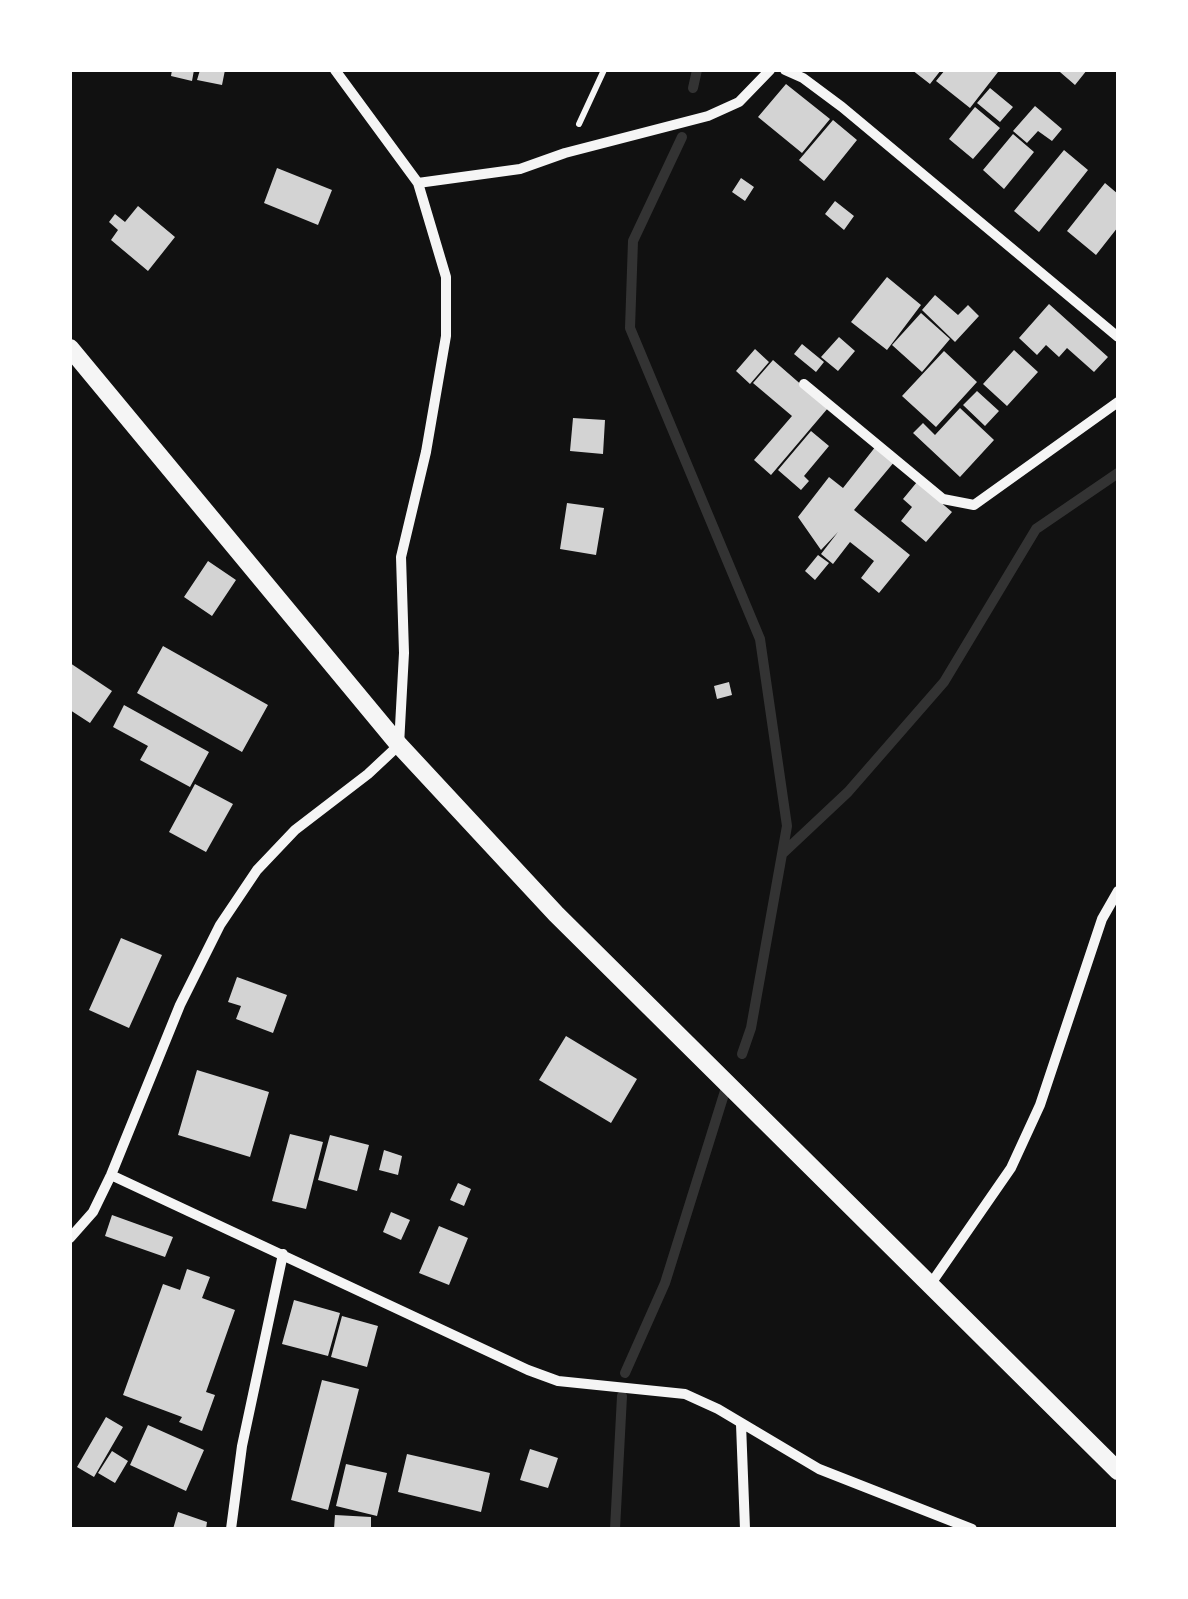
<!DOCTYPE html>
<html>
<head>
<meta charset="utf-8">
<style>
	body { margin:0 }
	#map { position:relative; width:1188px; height:1599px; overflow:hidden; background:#111; font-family:Mulish,sans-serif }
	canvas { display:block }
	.frame { position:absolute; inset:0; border:72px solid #fff; pointer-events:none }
</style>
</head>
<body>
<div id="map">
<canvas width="1188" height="1599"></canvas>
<div class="frame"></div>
</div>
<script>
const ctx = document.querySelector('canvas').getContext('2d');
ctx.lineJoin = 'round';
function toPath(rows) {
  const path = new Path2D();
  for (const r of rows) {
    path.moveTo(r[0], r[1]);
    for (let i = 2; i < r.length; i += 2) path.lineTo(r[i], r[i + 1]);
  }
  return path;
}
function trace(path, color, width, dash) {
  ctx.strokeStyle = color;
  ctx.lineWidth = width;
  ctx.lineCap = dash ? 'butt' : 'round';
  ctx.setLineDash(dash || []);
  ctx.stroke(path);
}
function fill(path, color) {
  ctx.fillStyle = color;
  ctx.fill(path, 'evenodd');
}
const stream = toPath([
	[693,88,697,70],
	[682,137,633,241,630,328,760,639,787,826,751,1028,742,1054],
	[782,854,848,792,944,682,1036,529,1118,473],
	[625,1373,665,1283,725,1091],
	[615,1529,622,1396]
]);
const building = toPath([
	[172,70,194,70,192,81,171,76],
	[200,70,225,70,222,85,197,80],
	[912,70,941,70,930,84],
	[945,70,995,70,998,72,970,108,936,81],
	[1062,70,1087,70,1075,85,1060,72],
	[786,84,830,119,802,153,758,117],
	[990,88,1013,107,1000,122,977,103],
	[1035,106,1062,129,1052,141,1038,131,1027,143,1013,131],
	[975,107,1000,128,973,159,949,139],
	[833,120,857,140,824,181,799,160],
	[1013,134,1034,152,1004,189,983,170],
	[1064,150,1088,170,1039,232,1014,211],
	[277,168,332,190,318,225,264,203],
	[741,178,754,187,745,201,732,192],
	[1105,183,1118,194,1118,227,1096,255,1067,231],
	[835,201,854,216,844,230,825,214],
	[138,206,175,237,148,271,111,240,118,230,109,222,115,214,125,222],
	[887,277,921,305,887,350,851,322],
	[935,295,958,315,968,305,979,316,955,342,922,310],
	[1049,304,1108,357,1094,372,1067,348,1059,357,1046,345,1037,355,1019,338],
	[921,313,950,339,922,372,892,345],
	[839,337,855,351,838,371,821,357],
	[802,344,824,362,816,372,794,354],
	[755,349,769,362,750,384,736,371],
	[1014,350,1038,372,1007,406,983,384],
	[944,351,977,382,936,427,902,396],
	[773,360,828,408,771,475,754,460,792,416,753,383],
	[977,391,999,411,985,426,963,405],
	[960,408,994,440,960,477,913,433,923,423,935,435],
	[573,418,605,420,603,454,570,451],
	[811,431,829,446,804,476,809,481,801,490,778,470],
	[876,446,895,461,854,510,910,555,879,593,861,578,874,561,850,542,833,564,821,554,838,532,821,550,798,517,829,477,843,488],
	[917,482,952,512,926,542,901,521,912,507,903,499],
	[567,503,604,508,596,555,560,549],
	[818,555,829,563,815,580,805,571],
	[208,561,236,580,212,616,184,597],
	[163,646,268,705,242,752,137,693],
	[70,663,112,691,90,723,70,710],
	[729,682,732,695,717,699,714,686],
	[124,705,209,752,190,787,140,760,148,746,113,727],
	[195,784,233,804,206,852,169,832],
	[121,938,162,955,129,1028,89,1010],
	[237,977,287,995,273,1033,236,1019,241,1006,228,1002],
	[566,1036,637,1079,611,1123,539,1080],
	[197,1070,269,1092,250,1157,178,1135],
	[290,1134,323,1142,306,1209,272,1201],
	[330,1135,369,1145,357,1191,318,1180],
	[384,1150,402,1156,398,1175,379,1170],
	[458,1183,471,1189,464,1206,450,1200],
	[391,1212,410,1220,401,1240,383,1232],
	[112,1215,173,1237,165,1257,105,1236],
	[439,1226,468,1238,449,1285,419,1273],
	[187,1269,210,1277,202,1298,235,1310,206,1392,215,1395,202,1431,179,1422,182,1417,123,1395,163,1284,180,1290],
	[294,1300,340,1313,328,1356,282,1344],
	[342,1316,378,1326,367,1367,331,1357],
	[322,1380,359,1389,328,1510,291,1500],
	[106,1417,123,1427,94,1477,77,1467],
	[148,1425,204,1450,186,1491,130,1465],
	[530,1449,558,1458,548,1488,520,1480],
	[112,1451,128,1461,115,1483,98,1473],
	[407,1454,490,1473,481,1512,398,1492],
	[346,1464,387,1473,377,1516,336,1506],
	[178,1512,207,1522,206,1529,173,1529],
	[335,1515,371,1517,371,1529,334,1529]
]);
const path = toPath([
	[579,124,604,70]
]);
const minor = toPath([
	[785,70,803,78,842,107,1118,337],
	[418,183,520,169,565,153,708,116,739,102,770,70],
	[804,384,943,499,974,505,1118,402],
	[111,1175,528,1370,558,1381,685,1394,718,1409,819,1469,972,1529],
	[70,1238,93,1212,111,1175,180,1005,220,925,257,870,295,830,368,774,399,745,404,653,401,557,426,452,446,336,446,277,418,183,335,70],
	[930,1285,1011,1168,1040,1105,1102,919,1118,891],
	[741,1424,745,1529],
	[231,1529,242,1446,283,1254]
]);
const tertiary = toPath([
	[70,348,399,745,556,914,1118,1471]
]);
trace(stream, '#333', 10);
fill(building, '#d3d3d3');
trace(path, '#f5f5f5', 6);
trace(minor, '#f5f5f5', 10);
trace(tertiary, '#f5f5f5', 18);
</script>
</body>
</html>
